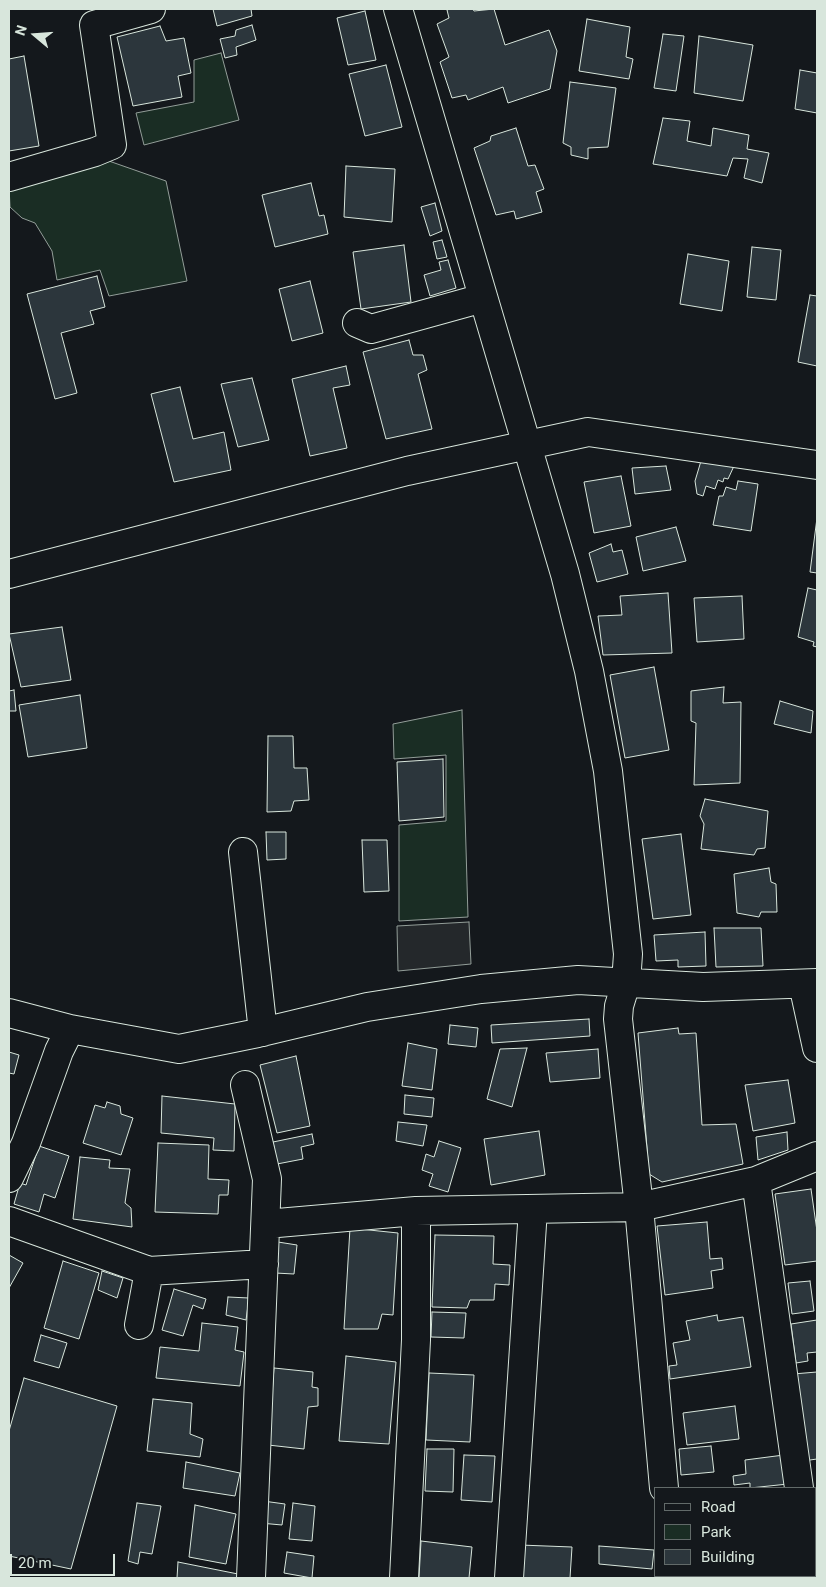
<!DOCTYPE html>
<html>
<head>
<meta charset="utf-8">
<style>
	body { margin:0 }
	#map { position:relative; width:826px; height:1587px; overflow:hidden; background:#14181c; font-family:Roboto,sans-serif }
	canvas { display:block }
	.frame { position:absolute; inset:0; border:10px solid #d8e6dc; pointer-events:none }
	.legend { position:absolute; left:654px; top:1487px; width:162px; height:90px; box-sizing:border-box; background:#14181c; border:1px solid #626a69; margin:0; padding:6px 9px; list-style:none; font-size:15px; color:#d8e6dc }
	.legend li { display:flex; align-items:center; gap:10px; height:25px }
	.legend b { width:25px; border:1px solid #626a69 }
	.north { position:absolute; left:10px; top:10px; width:50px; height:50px; -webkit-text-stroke:4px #14181c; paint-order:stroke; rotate:288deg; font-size:14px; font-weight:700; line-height:20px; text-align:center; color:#d8e6dc }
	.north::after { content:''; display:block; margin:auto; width:18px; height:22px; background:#d8e6dc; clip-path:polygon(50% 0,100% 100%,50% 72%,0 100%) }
	.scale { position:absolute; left:10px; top:1554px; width:105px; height:22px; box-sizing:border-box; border:2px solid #d8e6dc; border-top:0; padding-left:6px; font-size:15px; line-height:18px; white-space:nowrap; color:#d8e6dc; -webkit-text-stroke:4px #14181c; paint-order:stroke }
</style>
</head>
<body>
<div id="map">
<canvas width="826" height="1587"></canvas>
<div class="frame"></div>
<ul class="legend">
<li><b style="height:6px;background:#14181c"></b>Road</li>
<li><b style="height:14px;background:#1a2d24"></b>Park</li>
<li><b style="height:14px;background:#2c363c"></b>Building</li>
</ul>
<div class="north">N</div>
<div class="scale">20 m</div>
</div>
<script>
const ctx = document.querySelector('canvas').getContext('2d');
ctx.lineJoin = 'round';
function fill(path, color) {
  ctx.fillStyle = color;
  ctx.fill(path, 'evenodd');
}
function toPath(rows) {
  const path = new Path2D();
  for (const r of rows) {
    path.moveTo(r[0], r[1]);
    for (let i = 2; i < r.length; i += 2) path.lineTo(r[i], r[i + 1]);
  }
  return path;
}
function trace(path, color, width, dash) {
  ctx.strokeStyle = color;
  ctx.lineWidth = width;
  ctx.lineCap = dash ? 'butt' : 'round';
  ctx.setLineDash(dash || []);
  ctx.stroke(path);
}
const green = toPath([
	[221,53,239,120,144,145,136,113,194,102,194,60,221,53],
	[106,160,166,181,187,281,109,296,100,270,57,280,52,251,35,223,22,218,10,207,9,186,106,160],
	[462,710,468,917,399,921,399,825,446,821,446,755,394,759,393,724,462,710]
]);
const parking = toPath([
	[469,922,471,964,398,971,397,926,469,922]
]);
const building = toPath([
	[213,9,251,9,252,16,217,26,213,9],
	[450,9,473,9,474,11,494,9,505,45,549,30,557,51,550,89,508,103,503,87,468,100,466,95,452,98,440,62,449,57,437,24,449,18,447,10,450,9],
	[365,11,376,60,348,65,337,18,365,11],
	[587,19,630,27,626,57,633,59,629,79,579,71,587,19],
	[252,25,256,40,236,47,237,55,225,58,220,39,235,36,236,30,252,25],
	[160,26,166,41,184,38,191,73,178,76,182,97,133,106,117,37,160,26],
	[663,34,684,36,676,91,654,88,663,34],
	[699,36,753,45,743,101,694,93,699,36],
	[24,56,39,146,9,151,9,59,24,56],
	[386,65,402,127,365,136,349,74,386,65],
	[800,70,817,73,817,113,795,109,800,70],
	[570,82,616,88,608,147,588,148,588,159,571,155,571,147,563,143,570,82],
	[663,118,690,121,687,141,711,146,713,128,749,135,747,149,769,153,762,183,744,178,748,159,733,158,727,176,653,164,663,118],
	[516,128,528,166,535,165,544,189,536,192,542,212,516,219,514,211,496,215,474,148,490,141,491,136,516,128],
	[346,166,395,169,392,222,344,217,346,166],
	[311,183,319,216,324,215,328,234,275,247,262,195,311,183],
	[435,203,442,231,430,236,421,207,435,203],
	[442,240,447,257,437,259,433,242,442,240],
	[404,245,411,302,361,309,353,252,404,245],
	[752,247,781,250,776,300,747,297,752,247],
	[688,254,729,261,722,311,680,304,688,254],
	[448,260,456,288,430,296,424,275,441,270,439,262,448,260],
	[97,276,105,307,90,311,94,324,61,333,77,393,55,399,27,294,97,276],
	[310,281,323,333,292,341,279,289,310,281],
	[810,295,817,296,817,366,798,362,810,295],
	[409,340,413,355,423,355,427,370,418,374,432,429,386,439,363,352,409,340],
	[346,366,350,385,333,388,347,448,310,456,292,379,346,366],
	[252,378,269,440,238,447,221,384,252,378],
	[180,387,193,439,224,432,231,470,174,482,151,394,180,387],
	[701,461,734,466,728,479,724,478,723,482,718,480,715,489,706,486,703,496,697,494,695,481,701,461],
	[666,466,671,490,635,494,632,468,666,466],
	[621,476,631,526,594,533,584,482,621,476],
	[738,481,758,484,751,531,713,525,719,496,723,496,726,487,736,490,738,481],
	[817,518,817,573,810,572,817,518],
	[676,527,686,561,643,571,636,537,676,527],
	[611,544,613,552,622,550,628,574,597,582,589,553,611,544],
	[808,588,817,590,817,647,813,646,814,642,798,637,808,588],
	[668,593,672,653,603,655,598,616,622,615,620,596,668,593],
	[742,596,744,639,697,642,694,598,742,596],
	[62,627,71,680,21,687,9,634,62,627],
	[654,667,669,750,625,758,610,675,654,667],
	[724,687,723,703,741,702,740,783,694,785,696,723,691,721,691,691,724,687],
	[14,690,16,711,9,711,9,691,14,690],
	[80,695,87,748,28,757,19,705,80,695],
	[780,701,813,711,811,733,774,724,780,701],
	[268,736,293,736,294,768,307,768,309,800,294,801,291,811,267,812,268,736],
	[443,759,444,817,399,821,397,762,443,759],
	[705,799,768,811,765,848,757,849,754,855,701,849,704,824,700,816,705,799],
	[266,832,286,832,286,859,267,860,266,832],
	[681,834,691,915,653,919,642,839,681,834],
	[362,840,387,840,389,891,364,892,362,840],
	[769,868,771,882,776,884,777,912,761,912,759,917,737,913,734,874,769,868],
	[714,928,761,928,763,966,716,967,714,928],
	[705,932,706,966,678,967,678,960,656,961,654,935,705,932],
	[589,1019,590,1036,492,1043,491,1025,589,1019],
	[450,1025,478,1028,476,1047,448,1044,450,1025],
	[678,1028,679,1034,696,1033,702,1125,736,1124,743,1164,662,1182,649,1174,638,1033,678,1028],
	[408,1043,437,1049,432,1090,402,1086,408,1043],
	[527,1048,512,1107,487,1099,500,1049,527,1048],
	[598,1049,600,1078,550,1082,546,1053,598,1049],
	[9,1052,19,1055,14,1074,9,1073,9,1052],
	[296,1056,310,1126,277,1133,260,1065,296,1056],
	[788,1080,795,1123,753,1131,745,1085,788,1080],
	[405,1095,434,1098,432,1117,404,1114,405,1095],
	[162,1096,235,1104,234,1151,213,1150,214,1138,161,1133,162,1096],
	[107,1102,120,1106,121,1114,133,1118,121,1155,83,1143,95,1105,105,1108,107,1102],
	[398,1122,427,1125,423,1146,396,1141,398,1122],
	[539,1131,545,1175,491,1185,484,1139,539,1131],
	[787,1132,788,1150,758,1160,756,1137,787,1132],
	[312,1134,314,1144,301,1147,303,1159,277,1164,273,1142,312,1134],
	[439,1141,461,1148,448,1192,429,1186,433,1174,422,1170,426,1154,434,1157,439,1141],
	[158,1143,209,1145,208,1179,229,1180,228,1195,219,1195,218,1214,155,1212,158,1143],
	[39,1146,69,1156,55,1198,44,1194,39,1212,14,1204,20,1183,26,1185,39,1146],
	[80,1157,110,1160,109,1168,130,1169,125,1203,131,1208,132,1227,73,1219,80,1157],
	[811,1189,817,1231,817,1261,785,1265,775,1194,811,1189],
	[707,1222,710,1259,722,1258,723,1269,711,1271,713,1288,665,1295,657,1226,707,1222],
	[350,1228,398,1233,393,1315,382,1314,378,1329,344,1329,350,1228],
	[435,1235,494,1236,493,1264,510,1265,509,1285,495,1284,494,1300,470,1300,467,1308,432,1307,435,1235],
	[278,1242,297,1245,294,1274,275,1273,278,1242],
	[9,1255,23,1263,9,1288,9,1255],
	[63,1261,99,1273,79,1339,44,1328,63,1261],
	[102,1271,123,1278,117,1298,98,1290,102,1271],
	[810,1281,814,1311,792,1314,788,1283,810,1281],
	[174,1289,206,1299,203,1309,193,1305,183,1336,162,1330,174,1289],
	[228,1297,249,1298,246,1320,226,1315,228,1297],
	[432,1312,466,1313,464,1338,431,1337,432,1312],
	[717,1315,718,1321,743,1317,751,1367,670,1379,669,1366,677,1365,673,1343,690,1340,686,1321,717,1315],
	[817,1320,817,1352,807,1353,808,1361,796,1363,791,1324,817,1320],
	[202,1323,238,1327,235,1350,244,1352,240,1386,156,1378,160,1347,199,1351,202,1323],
	[41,1335,67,1343,59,1368,34,1361,41,1335],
	[346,1356,396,1362,389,1444,339,1441,346,1356],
	[274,1368,313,1372,312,1387,318,1388,318,1406,308,1407,304,1449,268,1445,274,1368],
	[817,1372,817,1459,803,1461,793,1374,817,1372],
	[429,1373,474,1375,470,1442,426,1440,429,1373],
	[24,1378,117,1406,71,1569,9,1556,9,1431,24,1378],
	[153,1399,192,1403,190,1434,203,1439,200,1457,147,1451,153,1399],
	[735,1406,739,1439,687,1445,683,1413,735,1406],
	[711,1446,714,1472,681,1475,679,1449,711,1446],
	[427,1449,454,1449,453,1492,425,1491,427,1449],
	[464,1455,495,1456,492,1502,461,1500,464,1455],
	[784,1455,788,1484,750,1488,750,1483,734,1485,733,1476,746,1474,745,1460,784,1455],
	[186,1462,240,1473,235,1496,183,1488,186,1462],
	[263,1501,285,1504,282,1525,260,1523,263,1501],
	[137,1503,161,1506,152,1554,140,1552,138,1564,128,1561,137,1503],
	[293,1503,315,1506,312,1541,289,1539,293,1503],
	[195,1505,236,1514,226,1564,189,1557,195,1505],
	[421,1541,472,1547,469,1578,419,1578,421,1541],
	[520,1545,572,1547,570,1578,518,1578,520,1545],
	[599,1546,654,1550,652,1569,599,1564,599,1546],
	[287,1552,314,1556,312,1578,284,1573,287,1552],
	[178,1562,238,1574,237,1578,177,1578,178,1562],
	[746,1576,800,1576,787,1578,746,1578,746,1576]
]);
const minor = toPath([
	[398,9,565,574,589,671,608,771,628,954,626,983,619,1006,618,1019,639,1207,664,1488],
	[9,177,95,152,112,145,94,25,151,9],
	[357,323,371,329,483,298],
	[9,574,407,471,588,432,817,465],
	[243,852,263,1032],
	[803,984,817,1048],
	[9,1013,70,1029,179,1049,258,1033,367,1007,481,989,578,980,703,987,817,983],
	[245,1085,267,1179,251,1578],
	[9,1178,26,1143,59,1051,70,1029],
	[756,1181,799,1488],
	[9,1221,149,1271,264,1264],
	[266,1224,416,1211,639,1207,756,1181,817,1156],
	[139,1325,149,1271],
	[671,1576,672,1578],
	[812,1576,812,1578],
	[404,1578,416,1340,416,1211],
	[509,1578,533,1209]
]);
fill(green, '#1a2d24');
trace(green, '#939e99', 1);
fill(parking, '#24282b');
trace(parking, '#939e99', 1);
fill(building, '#2c363c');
trace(building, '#d8e6dc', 1);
trace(minor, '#d8e6dc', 30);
trace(minor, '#14181c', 28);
</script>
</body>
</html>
